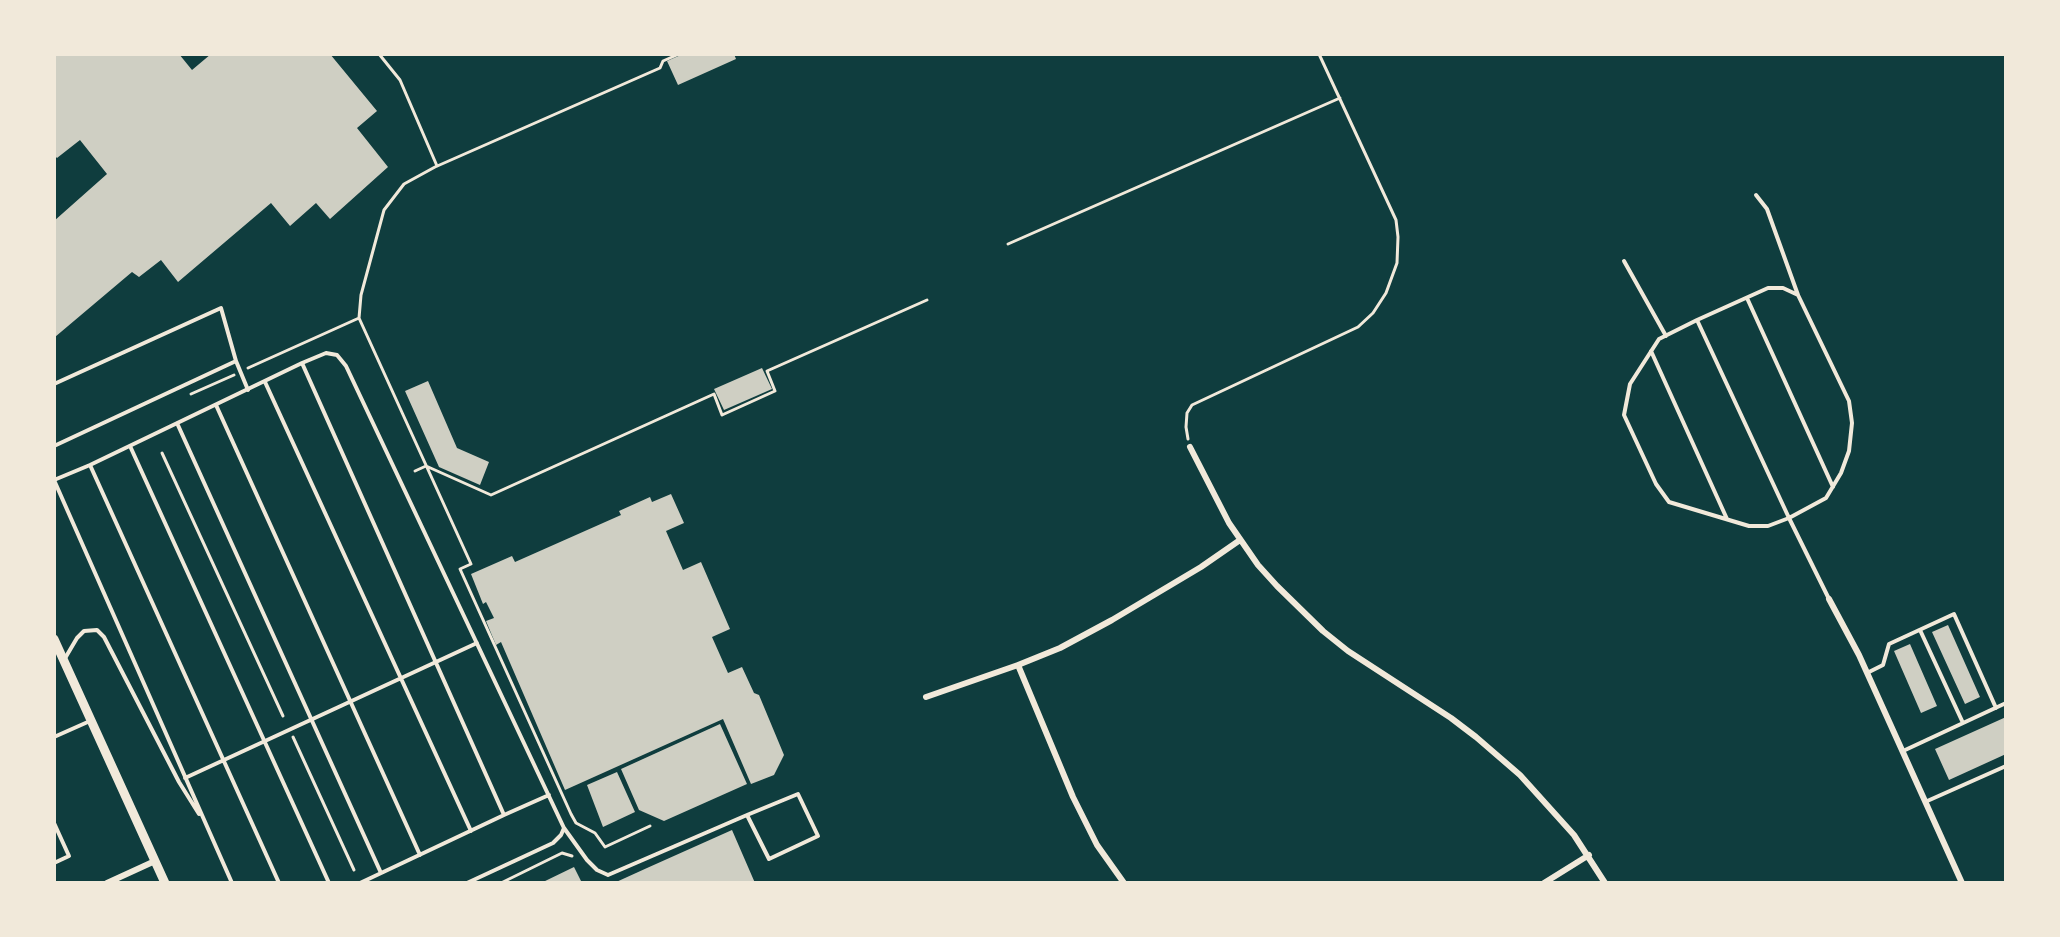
<!DOCTYPE html>
<html>
<head>
<meta charset="utf-8">
<style>
	body { margin:0 }
	#map { position:relative; width:2060px; height:937px; overflow:hidden; background:#0f3d3e; font-family:"Zilla Slab",serif }
	canvas { display:block }
	.frame { position:absolute; inset:0; border:56px solid #f1e9da; pointer-events:none }
</style>
</head>
<body>
<div id="map">
<canvas width="2060" height="937"></canvas>
<div class="frame"></div>
</div>
<script>
const ctx = document.querySelector('canvas').getContext('2d');
ctx.lineJoin = 'round';
function fill(path, color) {
  ctx.fillStyle = color;
  ctx.fill(path, 'evenodd');
}
function toPath(rows) {
  const path = new Path2D();
  for (const r of rows) {
    path.moveTo(r[0], r[1]);
    for (let i = 2; i < r.length; i += 2) path.lineTo(r[i], r[i + 1]);
  }
  return path;
}
function trace(path, color, width, dash) {
  ctx.strokeStyle = color;
  ctx.lineWidth = width;
  ctx.lineCap = dash ? 'butt' : 'round';
  ctx.setLineDash(dash || []);
  ctx.stroke(path);
}
const building = toPath([
	[54,54,179,54,192,70,211,54,330,54,377,111,357,128,388,167,330,219,316,203,290,226,271,203,178,282,161,260,139,277,132,272,55,337,54,221,107,174,80,140,57,158,54,155],
	[683,54,734,54,736,59,678,85,667,61],
	[762,368,772,389,724,410,714,389],
	[428,381,457,448,489,462,480,485,439,467,405,391],
	[671,494,684,523,666,531,683,570,701,562,730,629,712,637,728,673,742,667,754,693,759,695,784,755,774,775,751,784,723,719,565,790,501,642,496,645,486,621,494,618,486,602,483,604,471,574,512,556,515,562,621,515,619,511,650,497,652,502],
	[1948,625,1980,697,1965,704,1932,632],
	[1910,644,1937,706,1921,713,1894,651],
	[2006,717,2006,754,1949,780,1935,749],
	[720,724,747,784,664,821,639,810,621,769],
	[617,772,635,812,603,827,587,785],
	[732,830,755,883,614,883,647,868],
	[574,867,582,883,541,883]
]);
const path = toPath([
	[379,54,400,80,437,166],
	[1008,244,1340,98],
	[359,318,361,295,384,210,404,184,435,167,660,68,663,61,679,54],
	[248,368,359,318,471,564,460,569,571,814,576,823,595,833,605,847,650,826],
	[191,394,234,375],
	[1188,439,1186,427,1187,413,1192,405,1358,327,1373,313,1386,293,1397,263,1398,237,1396,220,1319,54],
	[162,453,283,716],
	[415,471,426,466,491,495,714,394,722,415,775,391,767,371,927,300],
	[293,737,354,870],
	[501,883,562,853,572,856]
]);
const service = toPath([
	[1756,195,1767,209,1798,295],
	[1624,261,1666,336],
	[1747,298,1833,487],
	[1697,320,1768,288,1783,288,1798,295,1849,401,1852,423,1849,451,1841,473,1826,498,1789,518,1768,526,1749,526,1669,502,1656,484,1624,415,1630,384,1659,339,1697,320,1789,518,1829,599],
	[1651,351,1727,519],
	[236,361,248,390],
	[302,363,504,815,549,795],
	[265,382,471,831],
	[54,384,221,308,236,361,54,446],
	[216,405,420,855],
	[177,423,381,873],
	[130,446,329,883],
	[90,465,279,883],
	[54,480,90,465,302,363,326,353,337,355,346,366,564,828,561,835,553,843,467,883],
	[54,480,232,883],
	[1920,630,1963,723],
	[64,660,77,638,84,631,97,630,104,637,179,782,199,814],
	[1867,673,1883,665,1889,644,1954,614,1996,708],
	[54,737,90,721],
	[1903,751,2006,703],
	[185,778,477,643],
	[1925,802,2006,766],
	[54,823,69,856,54,863],
	[564,828,587,860,597,870,608,875,747,815,798,794,818,836,769,859,747,815],
	[360,883,504,815]
]);
const minor = toPath([
	[1190,447,1229,523,1258,565,1277,586,1323,631,1348,651,1451,718,1476,737,1520,775,1574,835,1605,883],
	[1829,599,1859,655,1962,883],
	[1018,665,1073,797,1097,845,1124,883],
	[926,697,1018,665,1060,648,1112,620,1201,567,1240,540],
	[107,883,155,861],
	[1544,883,1589,855]
]);
const tertiary = toPath([
	[54,639,165,883]
]);
fill(building, '#cfcfc3');
trace(path, '#f1e9da', 3);
trace(service, '#f1e9da', 4);
trace(minor, '#f1e9da', 6);
trace(tertiary, '#f1e9da', 9);
</script>
</body>
</html>
